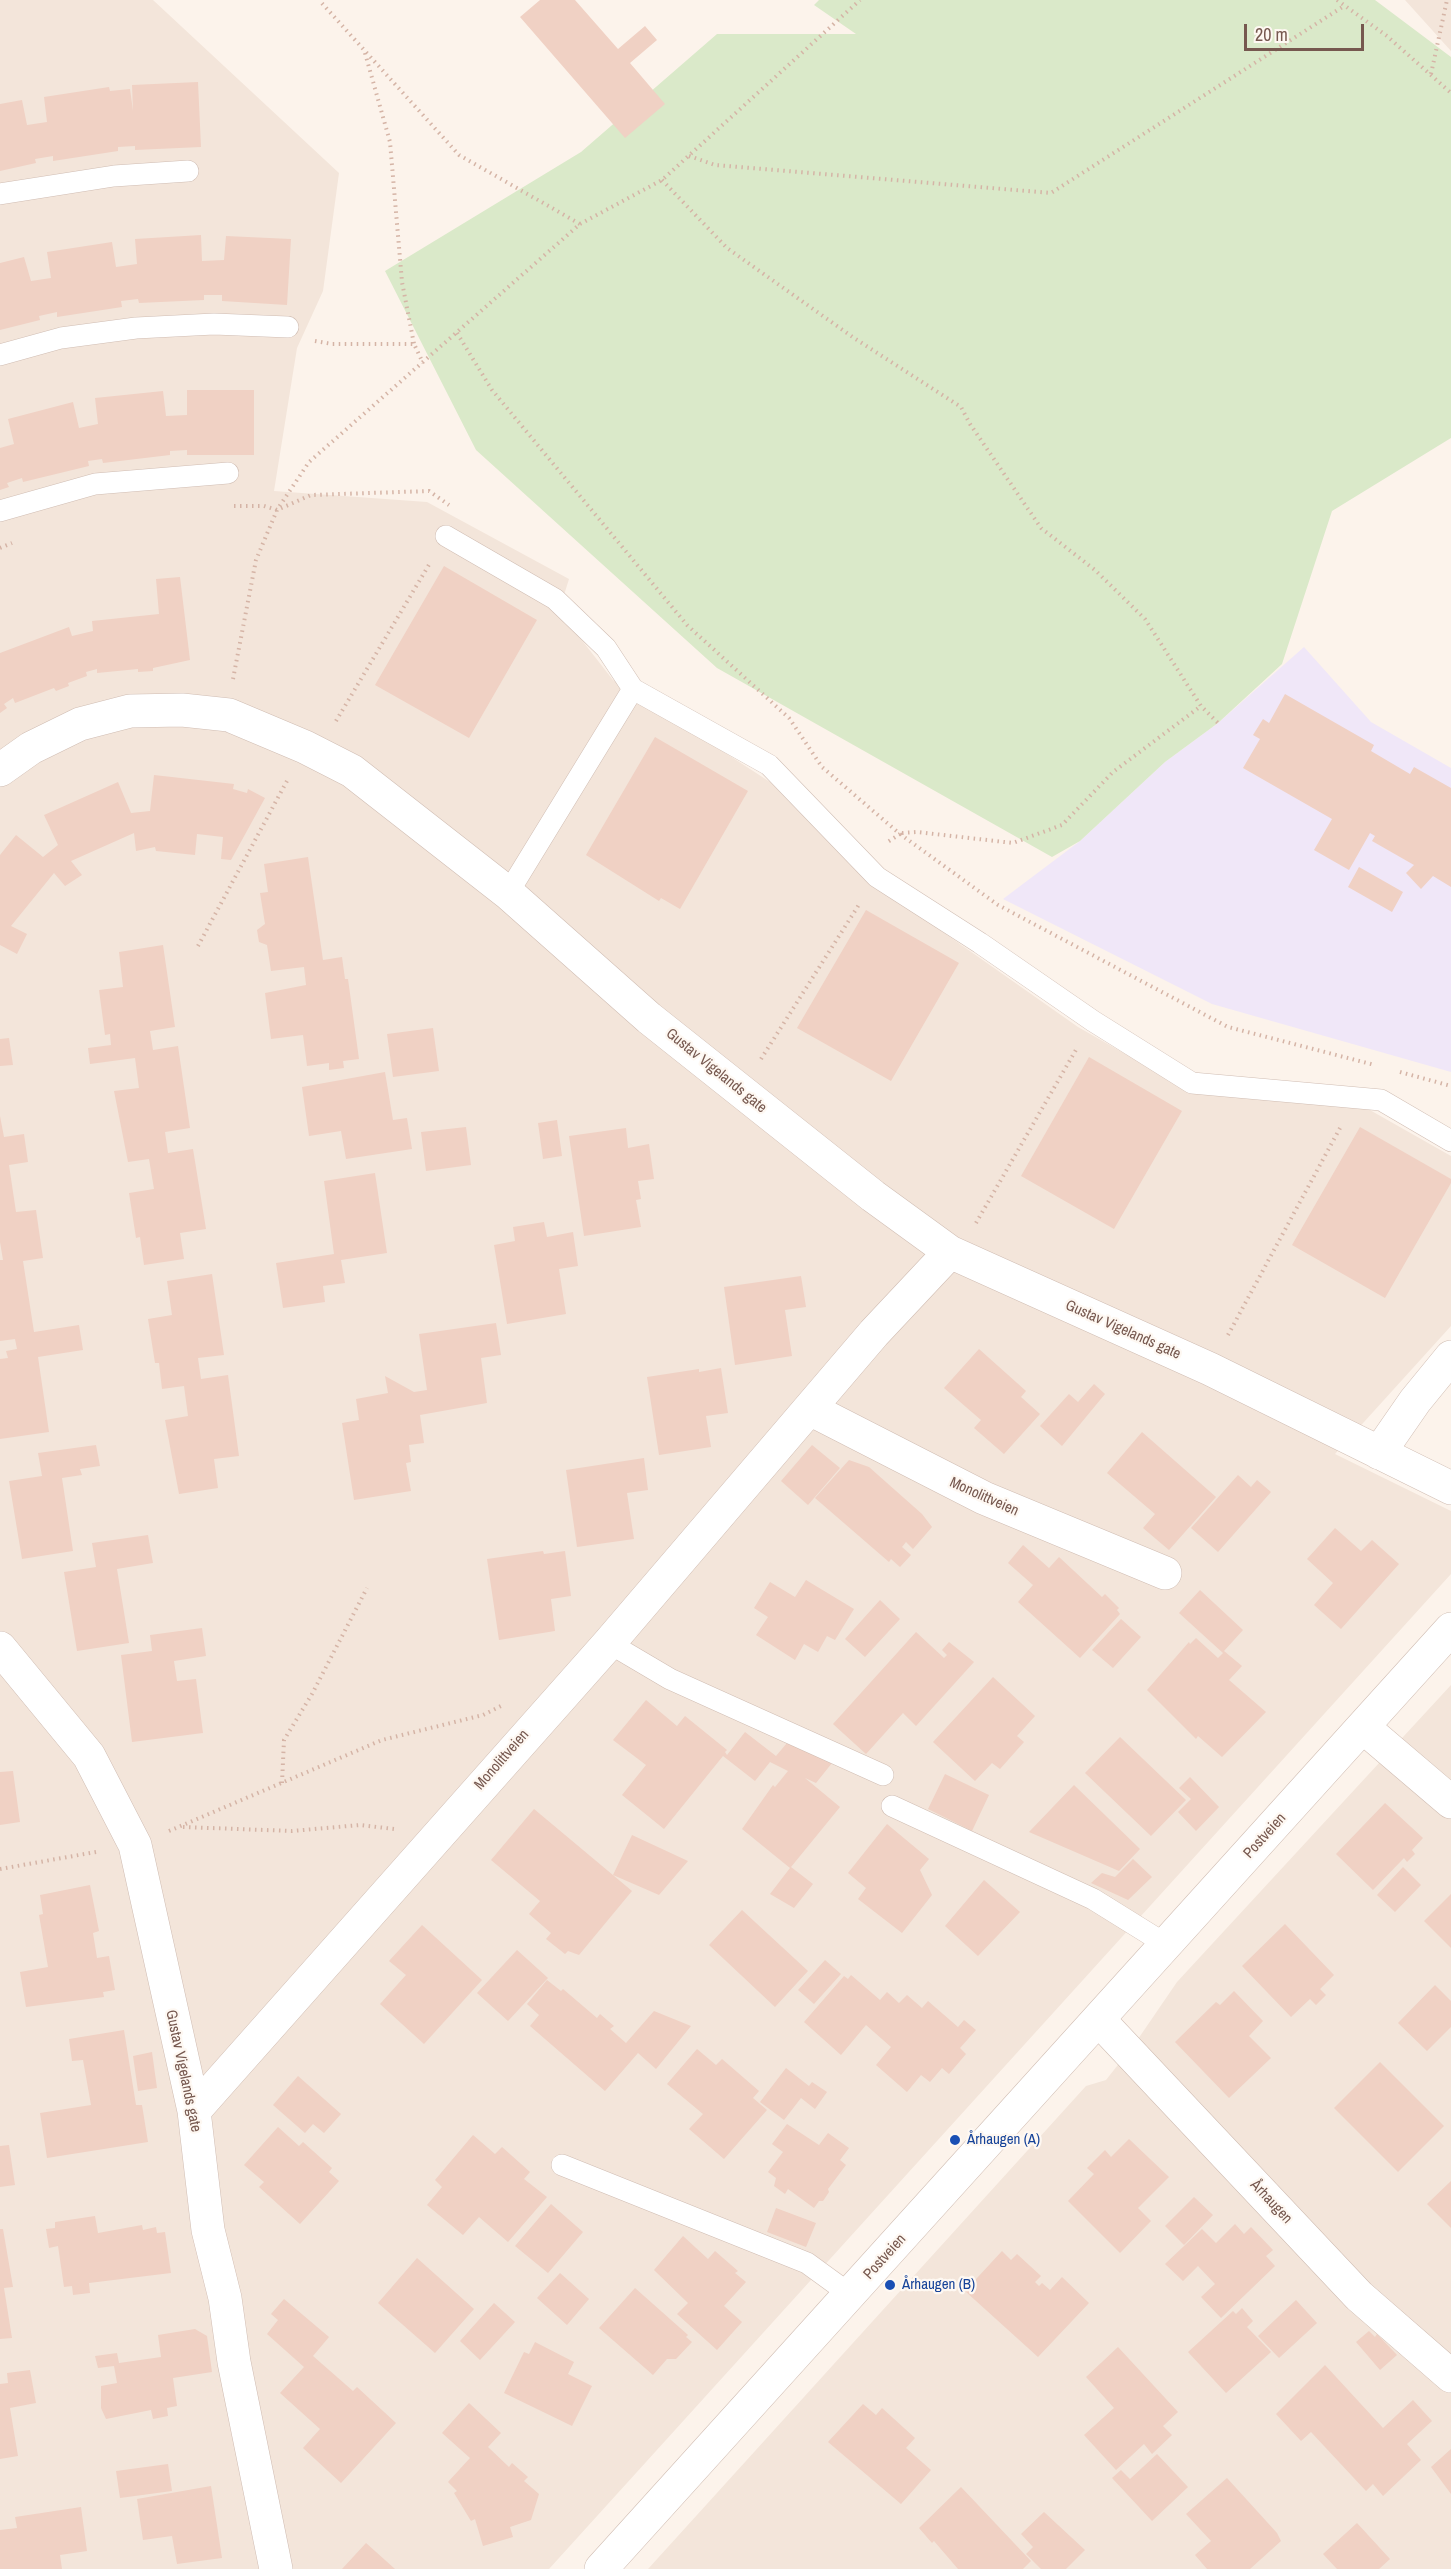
<!DOCTYPE html>
<html>
<head>
<meta charset="utf-8">
<style>
	body { margin:0 }
	#map { position:relative; width:1451px; height:2569px; overflow:hidden; background:#fcf3eb; font-family:"Archivo Narrow",sans-serif }
	canvas { display:block }
	.scale { position:absolute; left:1244px; top:24px; width:120px; height:27px; box-sizing:border-box; border:3px solid #76584f; border-top:0; padding-left:8px; font-size:18px; line-height:21px; white-space:nowrap; color:#76584f; -webkit-text-stroke:4px #fef8f2; paint-order:stroke }
</style>
</head>
<body>
<div id="map">
<canvas width="1451" height="2569"></canvas>
<div class="scale">20 m</div>
</div>
<script>
const ctx = document.querySelector('canvas').getContext('2d');
ctx.lineJoin = 'round';
function fill(path, color) {
  ctx.fillStyle = color;
  ctx.fill(path, 'evenodd');
}
function toPath(rows) {
  const path = new Path2D();
  for (const r of rows) {
    path.moveTo(r[0], r[1]);
    for (let i = 2; i < r.length; i += 2) path.lineTo(r[i], r[i + 1]);
  }
  return path;
}
function trace(path, color, width, dash) {
  ctx.strokeStyle = color;
  ctx.lineWidth = width;
  ctx.lineCap = dash ? 'butt' : 'round';
  ctx.setLineDash(dash || []);
  ctx.stroke(path);
}
function write(font, color, halo, rows, align = 'center') {
  ctx.font = font + ' "Archivo Narrow",sans-serif';
  ctx.lineWidth = 4.5;
  ctx.setLineDash([]);
  ctx.textBaseline = 'middle';
  ctx.strokeStyle = halo;
  ctx.fillStyle = color;
  for (const [text, x, y, turn = 0] of rows) {
    ctx.save();
    ctx.translate(x, y);
    ctx.rotate((+turn || 0) * Math.PI / 180);
    ctx.textAlign = isNaN(turn) ? turn : align;
    if (halo) ctx.strokeText(text, 0, 0);
    ctx.fillText(text, 0, 0);
    ctx.restore();
  }
}
const residential = toPath([
	[0,0,153,0,339,173,323,291,297,348,274,491,427,502,569,579,559,611,613,680,770,782,859,873,1078,1027,1192,1092,1361,1105,1451,1156,1451,1326,1335,1454,1451,1511,1451,1574,549,2569,0,2569],
	[1405,0,1451,0,1451,51],
	[1451,1685,1451,2569,648,2569,1086,2086,1106,2080,1136,2042,1177,1982]
]);
const education = toPath([
	[1304,647,1371,722,1451,768,1451,1072,1212,1004,1003,899,1080,841,1165,762,1218,723]
]);
const green = toPath([
	[819,0,1375,0,1451,57,1451,438,1332,511,1282,664,1218,723,1165,762,1080,841,1052,857,717,668,476,450,385,271,581,152,717,34,856,34,814,5]
]);
const building = toPath([
	[540,0,575,0,618,49,645,26,657,40,630,63,665,104,625,138,520,17],
	[198,82,201,147,135,150,135,146,118,147,118,151,53,161,53,156,35,159,36,163,0,171,0,104,22,100,27,125,47,122,44,97,109,87,110,91,130,89,133,111,132,85],
	[201,235,202,261,224,260,226,236,291,239,287,305,222,301,222,295,204,295,204,300,139,303,138,299,121,301,122,307,57,317,57,312,39,316,40,320,0,330,0,263,24,257,31,281,51,278,47,252,112,242,116,267,137,264,135,239],
	[187,390,254,390,254,455,187,455,187,450,170,451,170,455,103,463,102,459,88,461,89,466,23,482,22,478,7,483,9,487,0,490,0,448,14,444,8,419,73,402,79,428,98,424,95,398,163,391,166,416,187,415],
	[444,566,537,620,469,738,375,685],
	[180,577,190,660,153,668,153,671,138,672,138,669,97,673,97,669,86,672,87,676,68,683,69,686,56,691,54,688,15,703,13,698,4,704,7,708,0,713,0,653,69,627,72,636,93,631,92,621,159,614,156,579],
	[1285,694,1374,745,1371,751,1410,774,1414,767,1451,788,1451,887,1433,876,1421,889,1406,873,1414,865,1372,841,1375,836,1370,833,1349,870,1314,850,1332,819,1243,768,1260,739,1253,735,1263,719,1269,723],
	[655,737,748,791,680,909,661,898,659,901,586,855],
	[154,775,234,784,233,789,247,793,248,789,265,798,231,860,221,859,223,837,197,834,195,855,156,851,155,847,136,851,134,833,71,861,82,875,65,886,54,873,11,926,27,934,17,954,0,945,0,855,16,835,43,857,58,845,44,815,118,782,131,813,150,811],
	[308,857,323,960,342,957,345,979,348,979,359,1059,343,1061,344,1068,329,1070,329,1063,307,1066,303,1035,271,1039,265,993,306,985,304,967,271,971,267,945,259,942,257,930,265,924,260,893,268,892,264,864],
	[1359,867,1403,892,1392,912,1348,887],
	[866,910,959,963,891,1081,797,1028],
	[163,945,175,1027,150,1031,153,1050,178,1046,190,1128,165,1132,168,1153,193,1149,206,1229,180,1233,184,1259,144,1265,140,1237,136,1238,129,1193,154,1189,149,1159,128,1162,114,1091,139,1088,135,1058,90,1064,88,1048,111,1045,110,1034,105,1035,99,990,123,987,119,952],
	[433,1028,439,1071,393,1077,387,1034],
	[9,1038,13,1065,0,1066,0,1039],
	[1089,1057,1182,1111,1114,1229,1021,1176],
	[385,1072,393,1120,407,1118,412,1149,346,1159,341,1131,309,1136,302,1087],
	[0,1116,4,1137,24,1134,28,1162,9,1165,16,1212,36,1210,39,1231,43,1258,23,1261,34,1332,79,1325,83,1350,38,1357,49,1432,0,1439,0,1359,8,1358,6,1351,17,1349,15,1339,0,1341,0,1260,3,1260,0,1242],
	[557,1120,562,1156,543,1159,538,1123],
	[466,1127,471,1165,426,1171,421,1132],
	[1360,1127,1451,1179,1451,1183,1385,1298,1292,1245],
	[626,1128,628,1148,649,1144,654,1179,638,1181,641,1199,636,1200,641,1227,584,1236,569,1136],
	[375,1173,387,1253,341,1260,345,1283,323,1286,325,1302,283,1308,276,1263,334,1254,324,1181],
	[544,1222,547,1237,573,1232,578,1266,559,1269,566,1314,507,1324,494,1245,515,1241,513,1227],
	[212,1274,224,1355,198,1358,201,1379,228,1375,239,1456,214,1459,218,1488,179,1494,165,1420,188,1416,184,1386,162,1389,159,1363,155,1363,148,1319,172,1315,167,1281],
	[801,1276,806,1307,785,1310,792,1356,735,1365,724,1287],
	[496,1323,501,1355,481,1358,487,1403,420,1415,424,1443,409,1445,411,1462,406,1463,411,1491,354,1500,342,1423,359,1420,356,1399,388,1393,385,1376,414,1392,427,1390,419,1334],
	[979,1349,1026,1391,1021,1397,1040,1414,1004,1454,974,1428,981,1420,944,1388],
	[721,1368,728,1413,706,1416,711,1447,659,1455,647,1377,699,1369,699,1372],
	[1094,1384,1105,1394,1062,1446,1040,1426,1069,1394,1078,1402],
	[1142,1432,1216,1497,1169,1550,1143,1528,1155,1514,1107,1473],
	[96,1445,100,1466,80,1469,82,1475,62,1478,73,1551,22,1559,9,1481,42,1476,38,1453],
	[812,1445,840,1468,808,1505,781,1481],
	[644,1458,648,1490,627,1493,634,1539,577,1547,566,1470],
	[849,1460,869,1467,922,1514,932,1527,913,1549,906,1542,902,1547,911,1555,900,1567,891,1559,889,1562,815,1498],
	[1238,1475,1251,1487,1257,1480,1271,1492,1218,1552,1191,1528],
	[1335,1528,1361,1551,1372,1540,1399,1564,1341,1629,1314,1605,1333,1583,1307,1559],
	[148,1535,153,1563,117,1569,129,1643,77,1651,64,1572,96,1567,92,1543],
	[1023,1545,1049,1568,1059,1557,1102,1597,1105,1594,1119,1608,1117,1610,1120,1614,1080,1658,1018,1602,1033,1585,1008,1563],
	[543,1551,544,1554,565,1551,571,1596,551,1599,555,1631,499,1640,487,1559],
	[806,1580,854,1609,835,1640,827,1636,818,1652,804,1644,795,1660,756,1635,768,1617,754,1608,770,1582,795,1597],
	[1200,1590,1243,1630,1224,1651,1242,1666,1229,1680,1266,1712,1222,1757,1198,1736,1196,1739,1147,1690,1189,1642,1190,1644,1196,1638,1218,1658,1223,1653,1179,1613],
	[880,1600,900,1619,865,1657,845,1639],
	[1121,1619,1141,1637,1113,1668,1092,1650],
	[202,1628,206,1656,174,1661,177,1681,196,1679,203,1733,132,1742,121,1655,152,1651,150,1635],
	[916,1632,944,1658,947,1655,942,1650,949,1642,974,1662,916,1726,903,1713,866,1754,833,1724],
	[993,1677,1035,1716,1017,1736,1024,1742,1000,1769,992,1763,975,1781,933,1742],
	[646,1700,677,1726,685,1716,727,1750,725,1752,727,1755,745,1732,776,1756,787,1743,832,1763,816,1783,805,1778,840,1807,791,1867,813,1884,794,1908,770,1894,790,1868,742,1829,773,1785,775,1787,788,1771,770,1762,755,1781,723,1756,664,1829,622,1795,646,1765,613,1740],
	[1120,1737,1186,1800,1151,1836,1085,1773],
	[13,1771,20,1822,0,1825,0,1772],
	[945,1774,989,1795,972,1831,928,1809],
	[1190,1777,1219,1807,1196,1831,1178,1812,1191,1799,1179,1788],
	[1074,1785,1140,1849,1119,1871,1029,1832],
	[1385,1803,1423,1838,1412,1850,1415,1854,1407,1862,1404,1858,1373,1890,1336,1854],
	[534,1809,632,1891,579,1955,568,1951,565,1954,546,1939,551,1933,529,1914,540,1901,491,1860],
	[887,1824,929,1859,920,1870,932,1895,902,1933,858,1899,866,1888,848,1873],
	[632,1835,688,1861,659,1895,613,1875],
	[1133,1859,1152,1877,1128,1900,1091,1883,1102,1873,1115,1877],
	[1403,1867,1421,1885,1395,1912,1377,1895],
	[984,1880,1020,1912,978,1956,945,1926],
	[90,1885,99,1931,93,1933,97,1958,109,1956,115,1990,103,1992,104,1997,26,2007,20,1972,48,1967,39,1915,43,1914,40,1895],
	[1451,1894,1451,1948,1424,1921],
	[742,1910,808,1971,775,2007,709,1945],
	[1285,1924,1334,1975,1320,1989,1326,1995,1316,2005,1310,1999,1291,2017,1242,1966],
	[422,1925,482,1980,424,2044,380,2004,406,1975,389,1961],
	[517,1950,548,1978,508,2021,477,1993],
	[825,1960,841,1974,814,2004,798,1990],
	[851,1975,880,2000,887,1992,899,2003,907,1995,922,2008,928,2001,958,2027,964,2020,976,2030,960,2048,966,2054,949,2074,942,2068,930,2082,921,2075,907,2092,876,2065,891,2047,866,2025,841,2055,804,2022,844,1976,848,1979],
	[547,1980,561,1991,563,1989,597,2018,600,2014,614,2026,610,2029,626,2043,654,2011,691,2026,656,2069,638,2053,605,2091,530,2026,539,2015,527,2004],
	[1435,1985,1451,2001,1451,2027,1427,2051,1398,2023],
	[1234,1991,1263,2021,1249,2036,1271,2058,1229,2098,1175,2042,1216,2002,1220,2005],
	[124,2030,136,2105,142,2105,148,2142,47,2158,40,2113,91,2105,83,2060,72,2061,69,2039],
	[697,2049,716,2065,722,2059,759,2091,753,2098,767,2110,724,2159,689,2129,703,2114,667,2084],
	[152,2052,157,2088,138,2091,133,2056],
	[1380,2062,1444,2126,1398,2172,1334,2108],
	[786,2068,809,2086,812,2082,827,2092,815,2109,801,2098,784,2120,760,2102],
	[298,2076,341,2114,324,2133,313,2124,305,2133,273,2105],
	[787,2124,819,2145,828,2133,849,2148,840,2160,846,2165,828,2189,829,2192,823,2201,819,2201,814,2208,788,2189,785,2194,774,2186,776,2178,768,2172,783,2152,772,2144],
	[278,2127,299,2146,303,2142,332,2168,329,2172,339,2181,300,2224,259,2187,264,2182,244,2165],
	[473,2135,495,2154,502,2147,530,2172,524,2179,547,2197,508,2242,479,2217,463,2235,427,2205,442,2187,435,2180],
	[1129,2139,1169,2177,1138,2208,1151,2221,1120,2253,1068,2201,1094,2174,1087,2168,1105,2150,1111,2157],
	[9,2145,15,2185,0,2187,0,2146],
	[1451,2181,1451,2228,1427,2204],
	[1194,2197,1213,2215,1184,2245,1165,2226],
	[551,2204,583,2232,548,2273,515,2246],
	[776,2208,816,2223,806,2247,767,2232],
	[95,2216,98,2233,142,2225,143,2230,156,2227,157,2233,165,2232,171,2273,89,2283,90,2293,73,2295,72,2286,64,2287,58,2246,49,2248,46,2229,55,2228,55,2222],
	[1235,2224,1244,2234,1251,2227,1273,2250,1266,2256,1275,2266,1221,2318,1201,2297,1215,2284,1198,2266,1183,2281,1165,2264,1202,2229,1216,2243],
	[0,2229,3,2229,13,2287,4,2288,12,2338,0,2339],
	[683,2236,708,2259,715,2251,738,2271,735,2273,746,2282,724,2306,742,2322,717,2350,677,2314,688,2303,654,2270],
	[1002,2251,1011,2260,1017,2254,1041,2276,1035,2282,1039,2286,1042,2283,1050,2290,1062,2277,1089,2303,1038,2357,965,2291],
	[417,2258,474,2309,435,2353,378,2303],
	[560,2273,589,2299,567,2325,537,2298],
	[635,2288,688,2335,686,2337,692,2342,676,2359,667,2359,653,2375,599,2328],
	[284,2299,329,2337,313,2356,353,2391,357,2387,396,2423,341,2483,303,2448,320,2429,280,2393,304,2367,267,2334,278,2320,271,2314],
	[1296,2300,1317,2323,1279,2358,1258,2336],
	[494,2303,515,2322,480,2360,460,2341],
	[1242,2308,1253,2321,1247,2327,1271,2352,1226,2393,1188,2352,1233,2311,1236,2314],
	[195,2329,207,2336,212,2372,173,2378,177,2406,167,2408,168,2416,153,2419,151,2410,106,2419,101,2408,101,2386,117,2383,114,2366,98,2368,95,2356,117,2353,119,2363,161,2357,158,2335],
	[1369,2331,1375,2337,1377,2334,1397,2355,1380,2370,1356,2342],
	[535,2342,574,2362,568,2374,592,2386,572,2426,504,2393,524,2352,529,2354],
	[1118,2347,1178,2412,1163,2426,1172,2435,1152,2454,1144,2444,1116,2470,1084,2435,1114,2408,1086,2377],
	[1325,2365,1383,2428,1413,2400,1432,2421,1407,2444,1421,2460,1383,2496,1373,2484,1366,2491,1311,2432,1301,2441,1276,2414],
	[30,2370,36,2403,10,2408,18,2456,0,2459,0,2384,8,2383,7,2373],
	[469,2403,501,2433,488,2447,509,2467,512,2463,528,2477,524,2481,539,2494,531,2520,510,2527,513,2537,483,2546,475,2519,471,2521,454,2493,457,2491,448,2482,470,2458,442,2433],
	[863,2404,876,2415,882,2408,915,2438,906,2448,931,2470,901,2504,828,2442],
	[1451,2449,1451,2494,1431,2467],
	[1157,2454,1188,2487,1152,2521,1112,2478,1121,2470,1130,2479],
	[168,2464,172,2491,120,2498,116,2471],
	[1227,2478,1277,2533,1281,2541,1250,2569,1207,2569,1195,2555,1211,2541,1186,2514],
	[211,2486,222,2558,177,2564,172,2536,143,2540,137,2499],
	[961,2487,1031,2561,1023,2569,958,2569,934,2541,932,2543,919,2528],
	[81,2507,87,2551,60,2555,62,2569,0,2569,0,2530,17,2528,15,2517],
	[1044,2512,1085,2550,1066,2569,1041,2569,1026,2554,1033,2547,1021,2534],
	[1357,2523,1390,2559,1379,2569,1337,2569,1323,2554],
	[366,2543,395,2569,342,2569]
]);
const path = toPath([
	[1337,0,1387,36,1451,93],
	[365,53,390,142,402,282,414,344],
	[1431,74,1447,0],
	[689,156,715,165,1051,193,1344,6],
	[662,180,727,248,854,338,961,407,970,424,1041,528,1095,570,1145,619,1201,706,1218,723],
	[580,224,662,180,860,0],
	[457,333,492,390,687,625,789,718,822,767,900,834,886,843],
	[315,341,332,344,414,344,423,363],
	[234,506,264,506,277,510,311,495,429,491,449,505],
	[0,548,12,543],
	[233,679,256,560,277,510,309,462,580,224,459,155,319,0],
	[336,721,430,563],
	[902,833,917,832,1013,843,1062,825,1113,772,1201,706],
	[900,834,998,905,1228,1027,1375,1065],
	[198,946,288,779],
	[761,1059,860,903],
	[1400,1072,1451,1086],
	[976,1223,1077,1048],
	[1228,1335,1340,1128],
	[282,1783,284,1740,312,1694,367,1588],
	[183,1827,292,1831,360,1825,394,1829],
	[169,1831,382,1740,483,1715,501,1706],
	[0,1869,96,1852]
]);
const service = toPath([
	[0,194,114,176,188,171],
	[0,355,61,338,136,328,214,324,288,327],
	[0,511,95,484,228,473],
	[446,536,555,599,606,648,633,689,769,765,877,877,980,943,1093,1021,1192,1083,1381,1100,1451,1141],
	[508,893,633,689],
	[609,1643,670,1679,883,1775],
	[892,1806,1093,1899,1167,1945],
	[562,2165,807,2263,851,2295]
]);
const minor = toPath([
	[0,770,31,748,80,724,130,711,182,710,229,715,305,747,352,771,508,893,649,1018,873,1196,950,1252,1210,1369,1451,1488],
	[810,1409,984,1498,1165,1573],
	[1379,1453,1415,1401,1451,1357],
	[0,1648,89,1756,135,1845,194,2111,208,2230,225,2298,234,2362,276,2569],
	[1363,1727,1451,1802],
	[1099,2020,1359,2296,1451,2376],
	[194,2111,609,1643,874,1333,950,1252]
]);
const tertiary = toPath([
	[601,2569,1451,1629]
]);
const markers = [
	[955,2140,6,"#1a4fb4"],
	[890,2285,6,"#1a4fb4"]
];
const streetNames = [
	["Gustav Vigelands gate",716,1071,39],
	["Gustav Vigelands gate",1123,1330,24],
	["Monolittveien",984,1497,24],
	["Monolittveien",502,1760,-49],
	["Postveien",1265,1836,-48],
	["Gustav Vigelands gate",183,2071,78],
	["Århaugen",1271,2202,47],
	["Postveien",885,2257,-48]
];
const transitNames = [
	["Århaugen (A)",967,2140],
	["Århaugen (B)",902,2285]
];
fill(residential, '#f3e5da');
fill(education, '#f0e7f8');
fill(green, '#dae9c9');
fill(building, '#f0d1c4');
trace(service, '#d0bdb3', 22);
trace(minor, '#d0bdb3', 34);
trace(tertiary, '#d0bdb3', 34);
trace(path, '#d5b4a6', 4, [1.5, 4.5]);
trace(service, '#fff', 21);
trace(minor, '#fff', 33);
trace(tertiary, '#fff', 33);
for (const [x, y, r, color] of markers) {
  const dot = new Path2D();
  dot.arc(x, y, r, 0, 2 * Math.PI);
  ctx.fillStyle = color;
  ctx.fill(dot);
  trace(dot, '#fef8f2', 2);
}
write('15px', '#76584f', '#fef8f2', streetNames);
write('15px', '#164399', '#fef8f2', transitNames, 'left');
</script>
</body>
</html>
